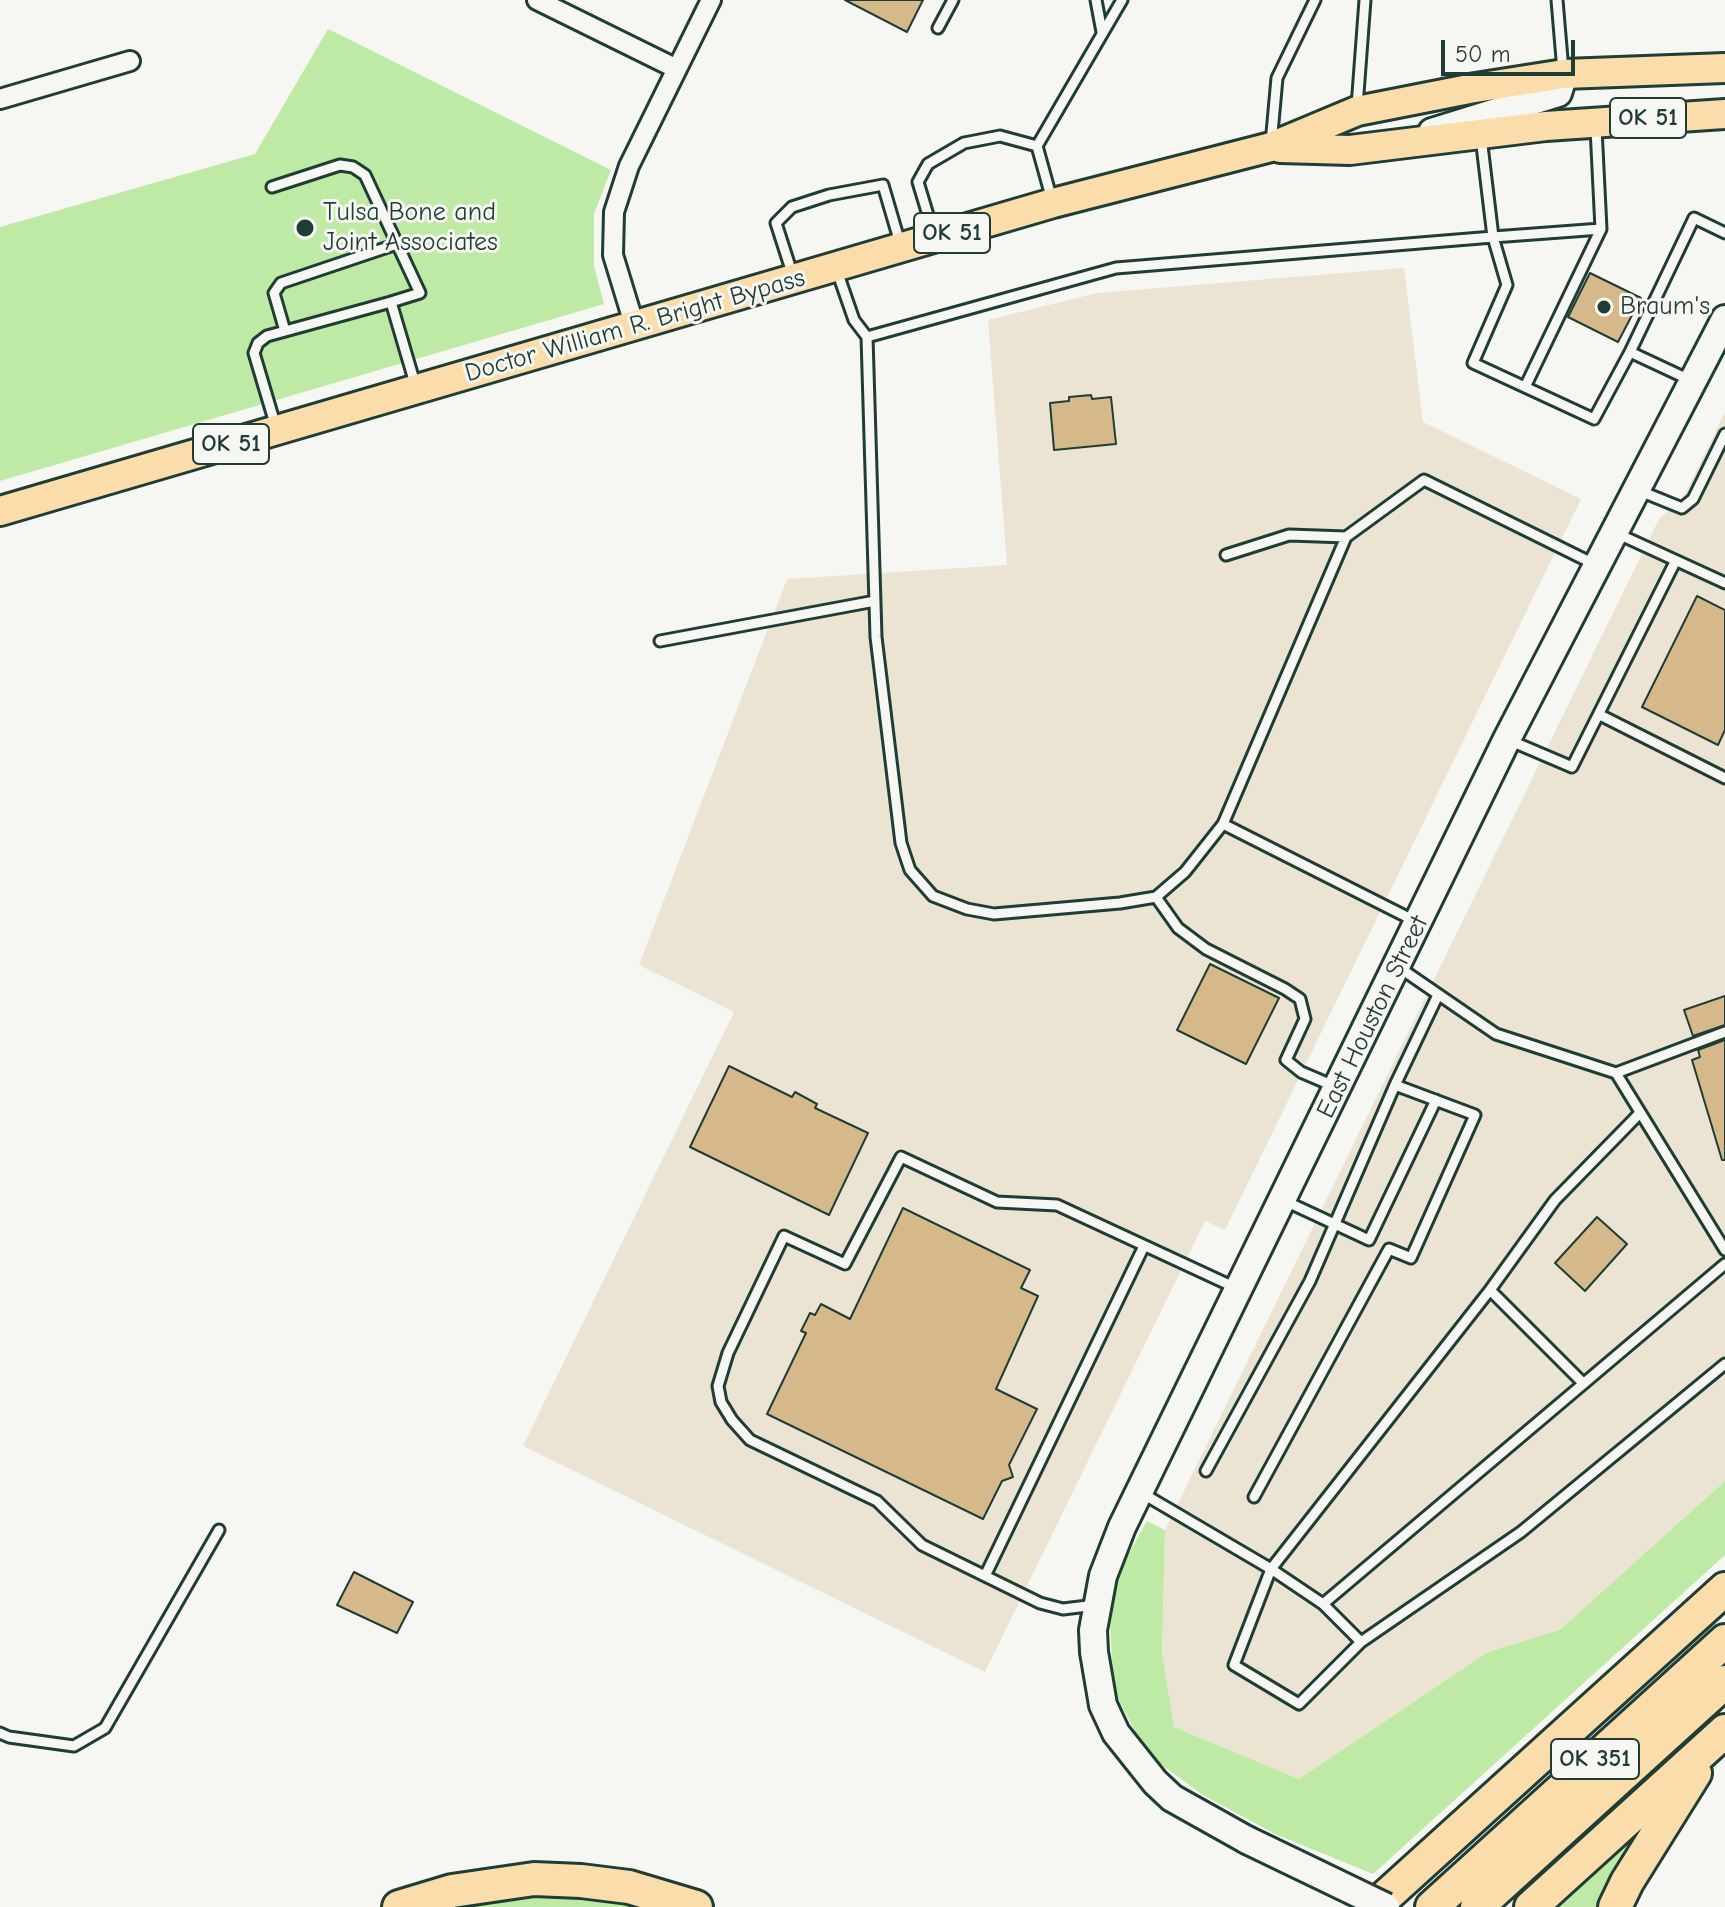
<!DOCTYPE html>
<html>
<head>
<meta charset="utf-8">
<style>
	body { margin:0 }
	#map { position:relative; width:1725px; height:1907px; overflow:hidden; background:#f6f6f2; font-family:"Comic Neue",sans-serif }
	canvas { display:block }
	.scale { position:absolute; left:1441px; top:40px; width:134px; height:36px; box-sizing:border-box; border:4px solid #1f3d34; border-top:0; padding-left:10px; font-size:24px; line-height:28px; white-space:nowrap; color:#1f3d34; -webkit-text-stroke:6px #f6f6f2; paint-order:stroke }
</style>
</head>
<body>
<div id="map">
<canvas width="1725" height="1907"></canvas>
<div class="scale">50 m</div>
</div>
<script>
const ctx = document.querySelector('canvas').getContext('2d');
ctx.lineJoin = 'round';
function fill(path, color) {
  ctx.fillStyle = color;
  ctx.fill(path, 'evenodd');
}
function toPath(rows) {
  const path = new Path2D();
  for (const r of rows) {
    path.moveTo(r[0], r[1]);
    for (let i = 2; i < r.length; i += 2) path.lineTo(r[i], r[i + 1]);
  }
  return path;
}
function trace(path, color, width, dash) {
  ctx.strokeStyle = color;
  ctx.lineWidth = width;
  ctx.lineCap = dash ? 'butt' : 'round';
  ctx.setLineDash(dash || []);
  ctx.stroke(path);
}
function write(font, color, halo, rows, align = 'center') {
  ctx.font = font + ' "Comic Neue",sans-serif';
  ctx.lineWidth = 6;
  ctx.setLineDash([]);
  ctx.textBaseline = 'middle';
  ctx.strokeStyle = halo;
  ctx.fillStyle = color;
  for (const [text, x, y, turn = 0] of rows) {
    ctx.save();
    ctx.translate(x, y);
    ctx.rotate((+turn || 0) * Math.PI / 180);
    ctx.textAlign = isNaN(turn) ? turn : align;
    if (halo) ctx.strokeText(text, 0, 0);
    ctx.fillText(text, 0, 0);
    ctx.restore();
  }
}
const built = toPath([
	[1404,268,1423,422,1581,499,1225,1230,1205,1221,985,1672,523,1446,734,1012,639,965,787,579,1007,565,988,320,1097,293],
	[1725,412,1725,1481,1560,1631,1488,1652,1299,1779,1174,1727,1162,1652,1165,1530,1659,519,1684,496]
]);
const green = toPath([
	[328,29,611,170,594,214,594,266,604,304,0,481,0,227,255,154],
	[1725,1481,1725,1555,1373,1874,1275,1834,1203,1795,1147,1754,1113,1689,1109,1589,1147,1521,1165,1530,1162,1652,1174,1727,1299,1779,1488,1652,1560,1630],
	[1649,1824,1604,1907,1557,1907],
	[552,1889,659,1907,434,1907]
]);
const building = toPath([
	[845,0,923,0,907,32,845,0],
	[1590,273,1641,298,1618,342,1568,317,1590,273],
	[1091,395,1092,399,1111,397,1116,444,1054,450,1050,403,1069,401,1069,397,1091,395],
	[1697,596,1725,610,1725,730,1718,745,1642,707,1697,596],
	[1210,964,1279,998,1246,1064,1177,1030,1210,964],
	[1725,996,1725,1025,1693,1036,1684,1010,1725,996],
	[1725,1040,1725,1160,1722,1160,1692,1060,1700,1057,1698,1050,1725,1040],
	[729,1066,792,1097,795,1092,817,1104,815,1108,868,1133,829,1215,690,1147,729,1066],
	[903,1208,1030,1270,1021,1288,1038,1296,996,1389,1037,1409,1009,1465,1013,1477,1002,1481,983,1519,767,1414,806,1333,801,1331,810,1313,815,1315,821,1304,850,1319,903,1208],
	[1597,1217,1627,1244,1585,1291,1555,1263,1597,1217],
	[354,1572,413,1602,397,1633,337,1605,354,1572]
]);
const lane = toPath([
	[1096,0,1102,32],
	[1557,0,1563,71],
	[938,28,953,0],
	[1357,107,1365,0],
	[1481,137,1493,237,1601,229,1596,128],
	[1271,144,1277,78,1315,0],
	[272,187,340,165,353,167,365,175,420,293,391,302],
	[1052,200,1037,146,1122,0],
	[934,235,918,182,928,164,964,143,1000,136,1037,146],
	[837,271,854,320,867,337,1116,268,1493,237,1507,285,1473,363,1594,419,1630,352,1694,218,1725,233],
	[793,276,776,223,792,207,829,195,883,185,900,243],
	[285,331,274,293,281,283,397,244],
	[867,337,876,637,901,843,910,870,933,896,967,909,994,914,1120,903,1156,897,1185,872,1223,824,1346,537,1424,480,1594,564],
	[1630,352,1692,381],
	[1525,387,1601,229],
	[276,427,254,353,258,343,267,336,391,302,416,387],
	[1640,491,1682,508,1693,499,1725,434],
	[1616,533,1725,583],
	[1226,555,1289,535,1346,537],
	[660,641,875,601],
	[1600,715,1725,778],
	[1511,741,1572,767,1675,562],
	[1223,824,1415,921],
	[1156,897,1178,928,1206,949,1285,989,1300,999,1305,1019,1286,1060,1301,1072,1336,1087],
	[1397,966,1496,1034,1616,1073,1725,1250],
	[1616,1073,1725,1032],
	[1285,1201,1369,1240,1436,1100],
	[1490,1290,1583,1383],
	[1206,1471,1310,1281,1395,1085,1438,995],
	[1140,1492,1271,1569,1323,1604,1725,1264],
	[1254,1497,1389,1249,1411,1258,1475,1115,1395,1085],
	[985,1576,1144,1246],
	[1323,1604,1361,1642,1299,1704,1234,1665,1271,1569,1490,1290,1555,1200,1640,1113],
	[1096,1605,1063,1609,1040,1603,922,1545,877,1501,750,1440,732,1420,721,1402,718,1386,728,1353,784,1236,845,1264,901,1157,997,1202,1057,1205,1236,1288],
	[1361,1642,1521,1532,1725,1364],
	[0,1733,9,1737,74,1746,105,1728,219,1530]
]);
const street = toPath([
	[537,0,677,69],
	[0,99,130,61],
	[635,327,613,255,614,212,629,166,711,0]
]);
const secondary = toPath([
	[1432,132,1558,93,1564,74],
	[1247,1840,1172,1798,1155,1782,1116,1733,1103,1705,1094,1652,1093,1630,1103,1576,1122,1527,1507,739,1725,319]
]);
const primary = toPath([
	[1280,148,1350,150,1546,126,1725,114],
	[0,511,1053,203,1271,147,1357,111,1469,89,1564,74,1725,68]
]);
const highway = toPath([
	[399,1907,452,1891,534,1879,581,1881,629,1887,696,1907],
	[1374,1907,1725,1589],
	[1432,1907,1725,1641],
	[1477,1907,1725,1682],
	[1531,1907,1725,1731],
	[1615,1907,1627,1882,1695,1773]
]);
const secondaryBridge = toPath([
	[1247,1840,1386,1907]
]);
const markers = [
	[305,228,10,"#1f3d34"],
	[1604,307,8,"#1f3d34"]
];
const shields = [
	[1648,118,76],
	[952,233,76],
	[231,444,76],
	[1595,1759,88]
];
const shieldNames = [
	["OK 51",1648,118],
	["OK 51",952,233],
	["OK 51",231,444],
	["OK 351",1595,1759]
];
const poiNames = [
	["Tulsa Bone and",323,213],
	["Joint Associates",323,243],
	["Braum's",1620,307]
];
const streetNames = [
	["Doctor William R. Bright Bypass",635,326,-16],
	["East Houston Street",1373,1017,-64]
];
fill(built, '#ece4d3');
fill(green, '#bfeaa6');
fill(building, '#d6b98a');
trace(building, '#1f3d34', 2);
trace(lane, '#1f3d34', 15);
trace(street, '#1f3d34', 24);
trace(secondary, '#1f3d34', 32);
trace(primary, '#1f3d34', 34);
trace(highway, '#1f3d34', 38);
trace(lane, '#f6f6f2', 9);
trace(street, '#f6f6f2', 18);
trace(secondary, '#f6f6f2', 26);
trace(primary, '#fbddab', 28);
trace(highway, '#fbddab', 32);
trace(secondaryBridge, '#1f3d34', 32, []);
trace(secondaryBridge, '#f6f6f2', 26);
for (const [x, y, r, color] of markers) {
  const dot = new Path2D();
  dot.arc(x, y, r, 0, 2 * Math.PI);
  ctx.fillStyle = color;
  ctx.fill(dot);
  trace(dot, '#f6f6f2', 3);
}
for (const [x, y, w] of shields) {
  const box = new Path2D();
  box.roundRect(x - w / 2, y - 20, w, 40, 6);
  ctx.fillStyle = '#f6f6f2';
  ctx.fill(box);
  trace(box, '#1f3d34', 2);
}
write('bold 24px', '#1f3d34', null, shieldNames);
write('26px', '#1f3d34', '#f6f6f2', poiNames, 'left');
write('26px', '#1f3d34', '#f6f6f2', streetNames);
</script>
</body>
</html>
